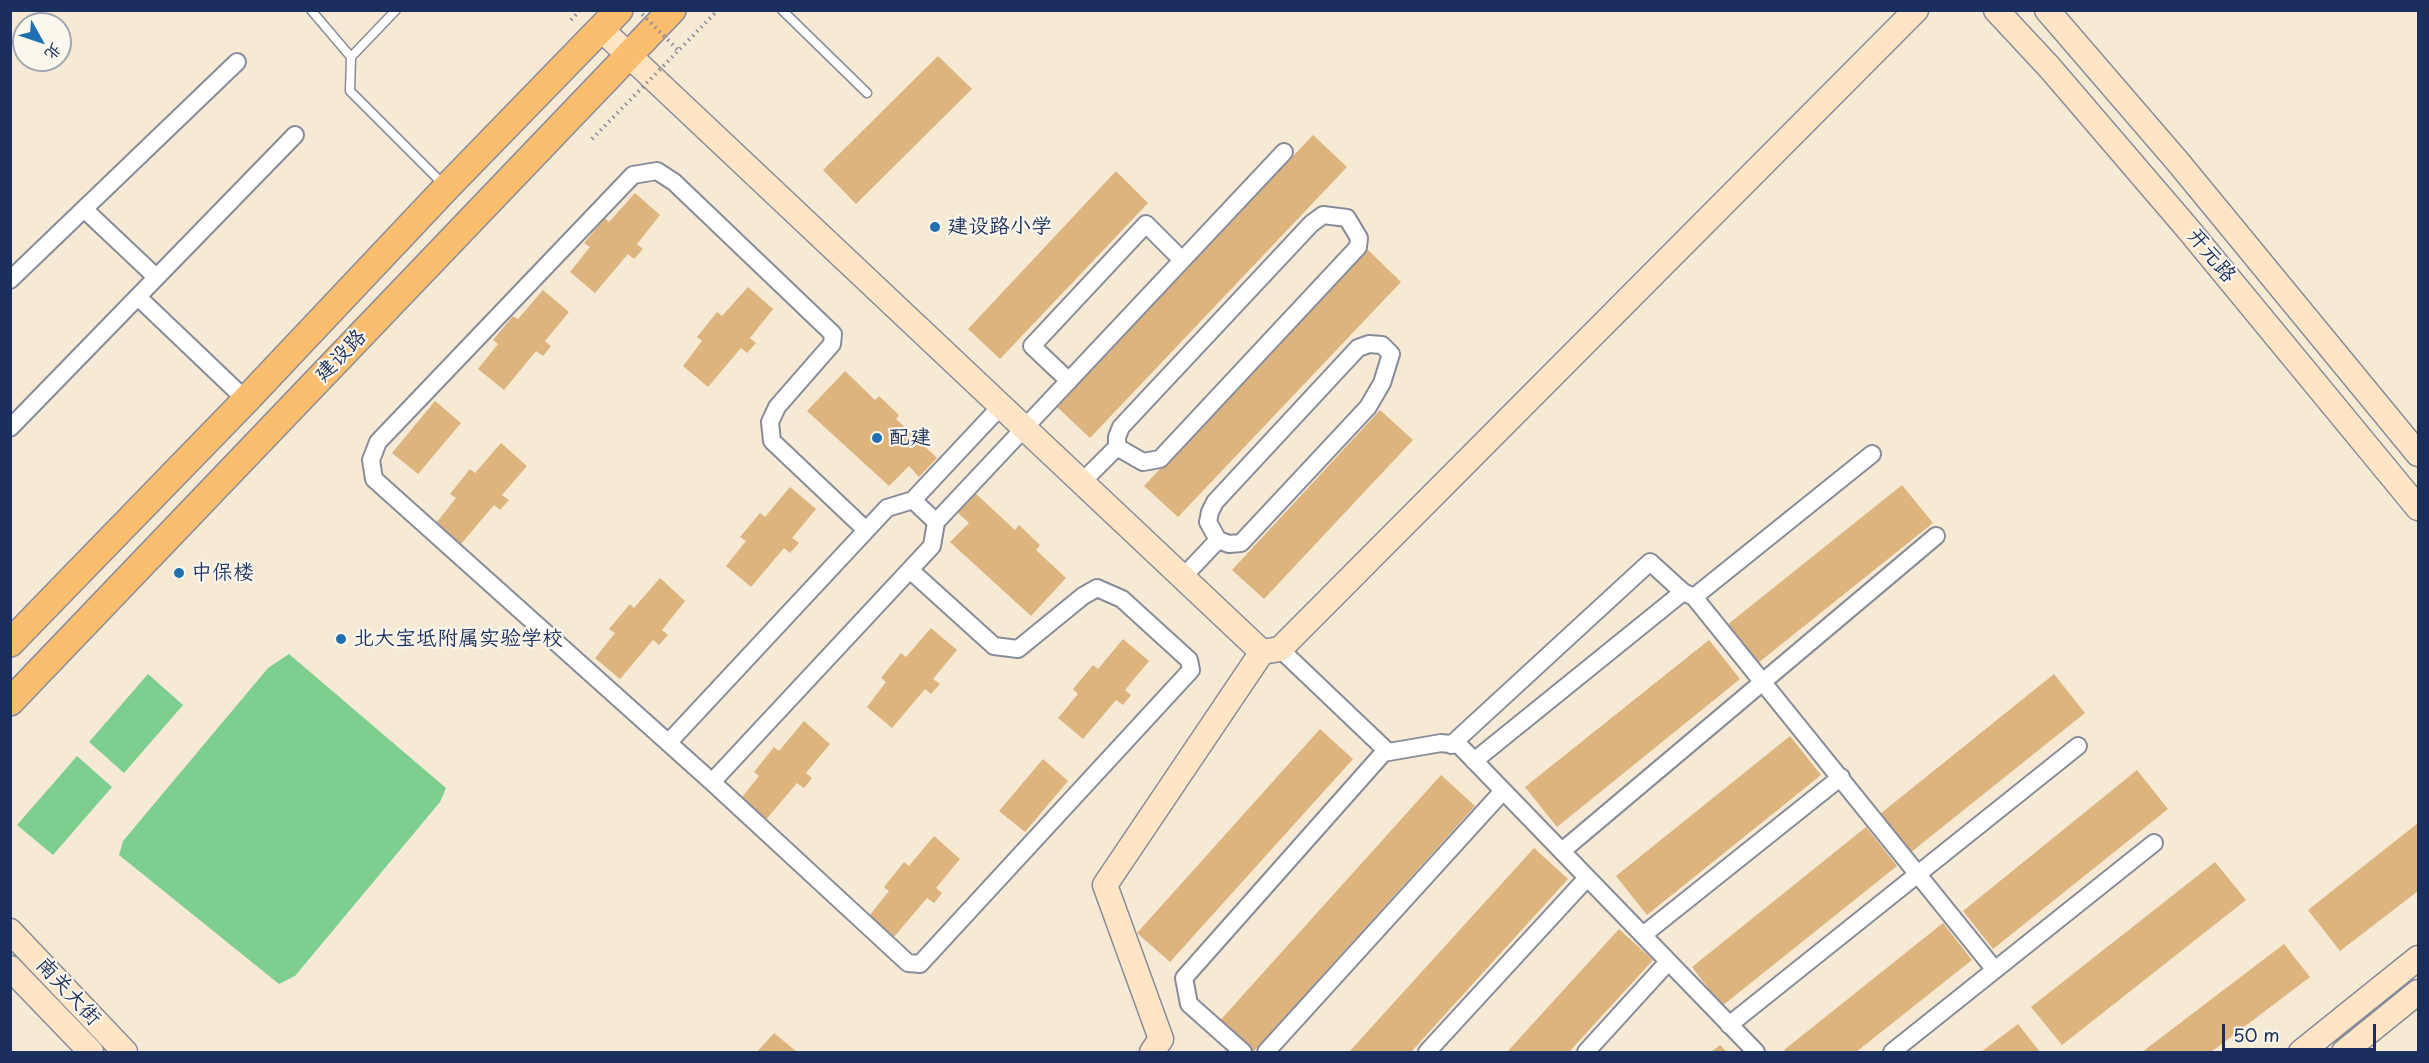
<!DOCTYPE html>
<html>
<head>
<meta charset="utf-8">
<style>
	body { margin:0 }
	#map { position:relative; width:2429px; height:1063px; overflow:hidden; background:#f6ead5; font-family:"Playpen Sans","LXGW WenKai TC",sans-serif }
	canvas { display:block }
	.frame { position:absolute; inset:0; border:12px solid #1b2f5e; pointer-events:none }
	.north { position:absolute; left:12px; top:12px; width:60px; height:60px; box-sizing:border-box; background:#fbf7ec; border:2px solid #a1a7b3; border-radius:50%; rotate:130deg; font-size:16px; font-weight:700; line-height:24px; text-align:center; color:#1b2f5e }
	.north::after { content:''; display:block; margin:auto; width:21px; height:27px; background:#1f6fb2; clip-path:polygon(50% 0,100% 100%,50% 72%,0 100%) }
	.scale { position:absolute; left:2222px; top:1024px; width:154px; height:27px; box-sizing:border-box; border:3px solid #1b2f5e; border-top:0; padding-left:8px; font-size:18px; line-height:21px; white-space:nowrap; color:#1b2f5e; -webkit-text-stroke:4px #fbf7ec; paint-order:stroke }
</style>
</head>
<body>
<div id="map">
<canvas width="2429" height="1063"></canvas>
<div class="frame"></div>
<div class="north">北</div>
<div class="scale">50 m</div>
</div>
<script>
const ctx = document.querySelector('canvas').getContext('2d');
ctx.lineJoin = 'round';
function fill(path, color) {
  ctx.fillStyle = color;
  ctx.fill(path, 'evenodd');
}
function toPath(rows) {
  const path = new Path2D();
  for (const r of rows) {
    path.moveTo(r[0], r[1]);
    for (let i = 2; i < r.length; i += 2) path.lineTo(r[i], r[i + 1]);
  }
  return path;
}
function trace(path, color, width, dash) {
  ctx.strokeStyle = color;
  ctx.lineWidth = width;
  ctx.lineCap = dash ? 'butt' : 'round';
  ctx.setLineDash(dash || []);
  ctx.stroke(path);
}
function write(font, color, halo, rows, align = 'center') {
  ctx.font = font + ' "Playpen Sans","LXGW WenKai TC",sans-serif';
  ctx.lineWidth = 4.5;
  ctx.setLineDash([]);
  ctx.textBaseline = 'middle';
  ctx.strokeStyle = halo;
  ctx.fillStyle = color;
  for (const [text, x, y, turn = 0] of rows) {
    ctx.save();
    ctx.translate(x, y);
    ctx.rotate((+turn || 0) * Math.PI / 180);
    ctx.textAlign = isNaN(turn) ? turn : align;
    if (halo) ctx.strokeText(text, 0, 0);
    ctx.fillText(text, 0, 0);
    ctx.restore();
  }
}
const green = toPath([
	[289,654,446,788,440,802,295,976,279,984,119,855,123,841,268,668],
	[148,674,183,705,124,773,89,742],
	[77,756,112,787,53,855,17,825]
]);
const building = toPath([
	[938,56,972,89,856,204,823,170],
	[1313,135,1347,167,1090,438,1057,407],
	[1116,171,1148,203,1000,359,968,329],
	[635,193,660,215,637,244,643,249,634,259,628,254,595,293,570,272,590,247,584,243,605,218,609,222],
	[1367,249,1401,282,1178,517,1144,486],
	[748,287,773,309,750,338,756,343,747,353,741,348,708,387,683,366,702,341,697,337,717,312,722,316],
	[543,290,569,312,545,341,551,346,543,356,536,351,504,390,478,369,498,344,493,340,513,316,518,319],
	[845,371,875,400,879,396,899,415,896,419,937,458,919,477,909,466,889,486,807,411],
	[435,401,461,423,418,474,392,453],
	[1380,410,1413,440,1264,599,1232,570],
	[501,443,527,466,502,495,509,500,500,510,494,505,461,544,436,523,456,498,450,494,470,469,475,473],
	[1902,485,1933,523,1758,663,1727,625],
	[790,487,816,509,792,538,799,543,790,553,784,548,751,587,726,566,746,541,740,537,760,513,765,517],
	[974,492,1015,530,1019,525,1040,545,1036,550,1066,578,1031,616,950,542,969,523,957,512],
	[660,578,685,601,662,630,668,635,659,645,653,640,620,679,595,658,615,633,609,629,630,604,634,608],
	[931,628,957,650,933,679,940,684,931,694,925,689,892,728,867,707,886,682,881,678,901,653,906,657],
	[1123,639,1149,661,1125,690,1131,695,1123,705,1116,700,1083,739,1058,718,1078,694,1073,689,1093,665,1098,669],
	[1709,640,1740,679,1557,827,1525,787],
	[2054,674,2085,713,1910,853,1880,814],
	[804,721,830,744,806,773,812,778,804,788,797,783,764,822,739,801,759,776,754,772,774,747,779,751],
	[1320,729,1353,759,1170,962,1137,933],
	[1790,736,1821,775,1647,915,1616,876],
	[1043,759,1068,781,1025,832,999,811],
	[2137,770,2168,809,1993,949,1963,911],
	[1441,775,1475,806,1253,1052,1247,1052,1216,1025],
	[2418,823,2418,891,2340,951,2308,910],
	[1866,827,1897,866,1722,1006,1692,967],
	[934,836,960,859,936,888,942,893,934,903,927,898,894,937,869,916,889,891,884,887,904,862,909,866],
	[1534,848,1568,879,1411,1052,1349,1052],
	[2215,862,2246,900,2062,1045,2031,1007],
	[1943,923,1972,960,1856,1052,1786,1052,1784,1050],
	[1619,929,1653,960,1569,1052,1507,1052],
	[2284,944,2310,977,2211,1052,2142,1052],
	[2018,1024,2040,1052,1981,1052],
	[774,1033,797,1052,757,1052],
	[1720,1045,1727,1052,1711,1052]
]);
const path = toPath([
	[571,20,580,10]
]);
const lane = toPath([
	[311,10,351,57,350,91,444,185],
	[782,10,867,93],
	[351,57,396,10]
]);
const street = toPath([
	[84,209,156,277],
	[10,280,237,62],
	[138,297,246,400],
	[1069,381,1032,346,1146,224,1182,260],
	[10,428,295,135],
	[1082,482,1117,447,1143,462,1160,459,1358,247,1359,238,1347,218,1323,215,1311,224,1121,427,1117,437,1117,447],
	[913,500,936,522],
	[866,530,772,441,770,422,777,407,832,344,833,334,674,182,657,171,633,175,378,442,371,460,374,479,712,782,908,963,920,964,1191,670,1189,660,1122,599,1097,588,1083,596,1018,649,994,646,910,570],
	[1183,577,1218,540,1229,544,1241,543,1368,407,1382,383,1391,354,1382,345,1369,344,1358,348,1215,502,1210,512,1208,522,1218,540],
	[1694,597,1872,454],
	[668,743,887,508,913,500,1001,406],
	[1451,745,1650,562,1683,592,1694,597,1995,970],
	[1383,753,1441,743,1459,745,1756,1052],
	[1474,761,1683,592],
	[712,782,932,546,936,522,1284,152],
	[1562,851,1936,536],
	[1643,935,1841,777],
	[1729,1025,2078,746],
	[1243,1052,1189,1004,1184,978,1386,750,1280,649],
	[1266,1052,1503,791],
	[1427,1052,1587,878],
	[1586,1052,1668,962],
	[1892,1052,2154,843]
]);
const secondary = toPath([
	[1996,10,2050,68,2188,229,2418,508],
	[2047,10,2178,162,2418,454],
	[601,29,1262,652],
	[10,931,125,1052],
	[10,968,91,1052],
	[1152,1052,1161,1039,1105,885,1262,652,1280,649,1916,10],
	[2301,1052,2418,958],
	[2344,1052,2418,992]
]);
const primary = toPath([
	[10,643,246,400,447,187,619,10],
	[10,702,672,10]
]);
const pathBridge = toPath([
	[638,10,679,51],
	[592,139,718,10]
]);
const markers = [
	[935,227,6,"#1f6fb2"],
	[877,438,6,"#1f6fb2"],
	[179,573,6,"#1f6fb2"],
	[341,639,6,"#1f6fb2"]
];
const poiNames = [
	["建设路小学",947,227],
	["配建",889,438],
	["中保楼",191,573],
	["北大宝坻附属实验学校",353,639]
];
const streetNames = [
	["开元路",2211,256,50],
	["建设路",341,356,-46],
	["南关大街",68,992,47]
];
fill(green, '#7ece8f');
fill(building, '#ddb47e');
trace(lane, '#888c9a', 11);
trace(street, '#888c9a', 20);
trace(secondary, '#888c9a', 27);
trace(primary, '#888c9a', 30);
trace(path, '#888c9a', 4, [1.5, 4.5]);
trace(lane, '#fff', 8);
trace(street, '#fff', 16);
trace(secondary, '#fde5c5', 24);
trace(primary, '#fbbd6e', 27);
trace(pathBridge, '#888c9a', 4, [1.5, 4.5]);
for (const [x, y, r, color] of markers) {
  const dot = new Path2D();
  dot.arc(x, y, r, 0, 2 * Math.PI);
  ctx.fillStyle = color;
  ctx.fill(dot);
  trace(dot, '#fbf7ec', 2);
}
write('21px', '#1b2f5e', '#fbf7ec', poiNames, 'left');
write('21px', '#1b2f5e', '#fbf7ec', streetNames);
</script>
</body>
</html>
